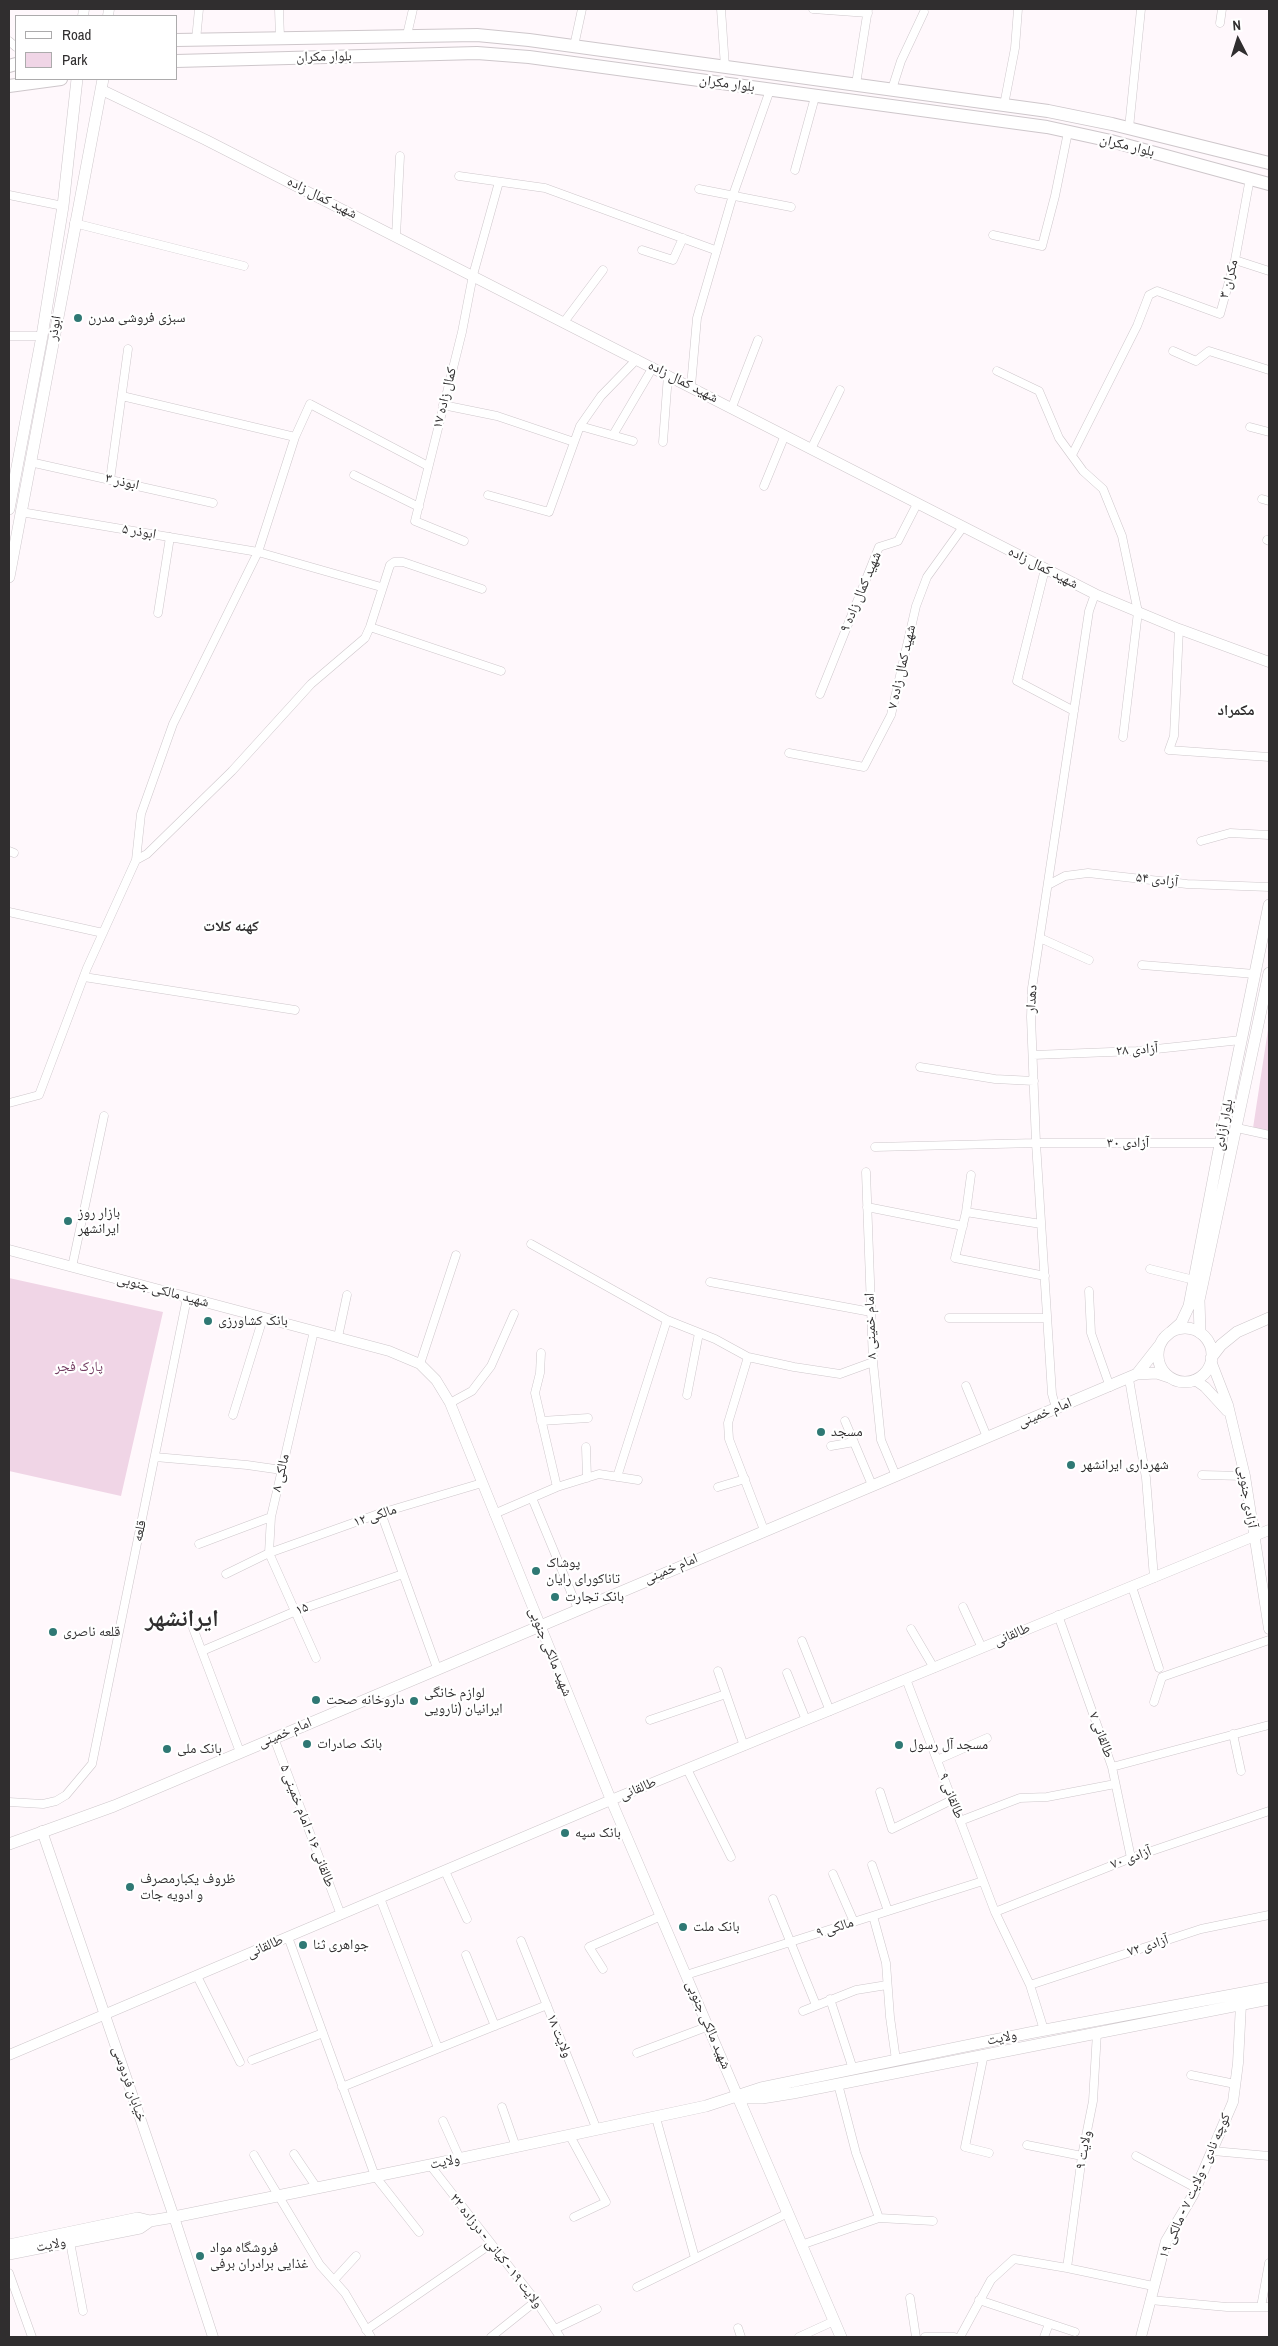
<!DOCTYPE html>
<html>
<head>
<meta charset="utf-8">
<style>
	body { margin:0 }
	#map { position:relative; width:1278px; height:2346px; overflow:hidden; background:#fff8fc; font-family:"Archivo Narrow",sans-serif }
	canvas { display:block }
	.frame { position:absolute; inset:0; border:10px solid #302e2f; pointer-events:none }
	.legend { position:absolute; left:15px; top:15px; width:162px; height:65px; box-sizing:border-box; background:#fff; border:1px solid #acabac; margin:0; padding:6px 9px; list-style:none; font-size:15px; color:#302e2f }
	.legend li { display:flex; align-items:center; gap:10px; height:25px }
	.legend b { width:25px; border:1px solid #acabac }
	.north { position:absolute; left:1213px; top:15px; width:50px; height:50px; -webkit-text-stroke:4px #fff; paint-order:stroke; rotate:355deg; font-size:14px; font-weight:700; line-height:20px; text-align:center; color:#302e2f }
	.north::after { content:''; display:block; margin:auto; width:18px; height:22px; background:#302e2f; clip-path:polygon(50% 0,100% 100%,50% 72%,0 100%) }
</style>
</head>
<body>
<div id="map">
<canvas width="1278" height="2346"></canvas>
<div class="frame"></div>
<ul class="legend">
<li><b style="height:6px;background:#fff"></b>Road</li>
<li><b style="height:14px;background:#f0d5e6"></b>Park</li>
</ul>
<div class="north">N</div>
</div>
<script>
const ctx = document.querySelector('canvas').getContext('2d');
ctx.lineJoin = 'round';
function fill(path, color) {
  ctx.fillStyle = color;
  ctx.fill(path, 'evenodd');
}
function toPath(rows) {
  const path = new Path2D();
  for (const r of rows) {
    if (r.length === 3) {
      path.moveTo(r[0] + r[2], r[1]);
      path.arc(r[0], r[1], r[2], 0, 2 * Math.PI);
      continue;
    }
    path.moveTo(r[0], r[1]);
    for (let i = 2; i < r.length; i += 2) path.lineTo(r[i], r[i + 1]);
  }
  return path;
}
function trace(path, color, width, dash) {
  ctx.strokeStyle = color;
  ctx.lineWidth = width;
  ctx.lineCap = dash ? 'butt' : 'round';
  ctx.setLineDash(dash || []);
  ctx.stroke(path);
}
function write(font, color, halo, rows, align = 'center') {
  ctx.font = font + ' "Archivo Narrow","Noto Naskh Arabic",sans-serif';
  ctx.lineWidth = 4.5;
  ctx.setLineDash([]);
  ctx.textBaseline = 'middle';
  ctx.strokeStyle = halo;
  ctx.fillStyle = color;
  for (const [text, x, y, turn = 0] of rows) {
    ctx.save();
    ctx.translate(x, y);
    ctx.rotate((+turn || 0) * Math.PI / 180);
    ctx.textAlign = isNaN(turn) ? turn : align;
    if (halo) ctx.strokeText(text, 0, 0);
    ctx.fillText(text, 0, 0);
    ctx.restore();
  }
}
const green = toPath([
	[1269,1023,1269,1131,1253,1128],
	[9,1278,163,1312,121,1496,9,1471]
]);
const minor = toPath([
	[279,9,280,38],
	[721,9,725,67],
	[813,9,868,13],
	[1220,23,1222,9],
	[407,35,413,9],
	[196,40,199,9],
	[9,41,16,47],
	[574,46,582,9],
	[856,84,868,9],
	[892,89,901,61,924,12],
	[1004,105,1015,48,1018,9],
	[1129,128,1141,9],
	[795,170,815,97],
	[459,176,545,188,715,250],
	[699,189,791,207],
	[9,195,63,206],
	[74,223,244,266],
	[993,235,1042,246,1055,196,1068,132],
	[396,236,400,156],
	[642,250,673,260,683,238],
	[1235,260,1269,271],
	[564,322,603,270],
	[9,336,42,336],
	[1173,351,1196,361,1209,351,1269,370],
	[997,371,1039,391,1059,438,1083,471,1103,489,1122,536,1138,612,1123,737],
	[691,386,697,318,733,195,770,90],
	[122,396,295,437],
	[443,405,497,416,574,442],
	[732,407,758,340],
	[580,426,633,441],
	[1250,427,1269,432],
	[613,435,653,367],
	[663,442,668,375],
	[811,449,840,390],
	[1072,455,1137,326,1149,295,1157,291,1220,314,1235,260,1250,178],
	[30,462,213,503],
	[354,475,419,507],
	[110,480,128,349],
	[764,486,785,435],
	[488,495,549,512,580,426,601,396,637,359],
	[1262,499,1269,501],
	[21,512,258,552,381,587],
	[1267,540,1269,541],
	[464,541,415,521,462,332,473,275,499,182],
	[1045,569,1017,681,1074,711],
	[158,613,170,537],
	[370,627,501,671],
	[1179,629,1174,736,1169,750,1269,757],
	[820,694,879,547,898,541,917,504],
	[789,753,864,767,891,715,916,606,927,577,963,527],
	[1201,841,1230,833,1269,835],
	[9,851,14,853],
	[136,860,147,854,232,771,311,684,365,638,370,627,390,565,394,562,403,562,482,589],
	[1048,885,1065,876,1088,873,1187,884,1269,887],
	[9,912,103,933],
	[1040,938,1089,960],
	[1142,965,1255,974],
	[84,977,295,1010],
	[1033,1055,1137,1051,1241,1040],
	[920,1067,995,1079,1034,1081],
	[9,1103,39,1095,87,968,136,860,141,814,173,724,258,552,295,437,310,404,428,466],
	[1237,1128,1269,1135],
	[875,1147,1036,1143,1220,1143],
	[866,1172,873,1362,881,1440,896,1476],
	[971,1175,966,1212,955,1258,1045,1276],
	[867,1207,963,1226],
	[966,1212,1041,1224],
	[531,1244,667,1320],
	[72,1267,104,1116],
	[1150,1269,1194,1280],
	[710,1282,871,1312],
	[1089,1291,1091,1333,1110,1387],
	[949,1318,1047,1318],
	[314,1331,271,1517,269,1553,316,1658],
	[338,1337,347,1295],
	[541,1353,540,1373,535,1393,557,1487],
	[748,1357,728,1423,729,1439,764,1530],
	[420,1364,456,1255],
	[1129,1379,1146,1478,1154,1578],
	[966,1386,987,1437],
	[687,1395,699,1333],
	[450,1403,472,1391,491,1366,514,1314],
	[1056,1408,1052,1394,1036,1143,1031,1017,1032,988,1089,611,1095,594],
	[233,1415,263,1318],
	[541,1421,588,1418],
	[845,1421,872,1485],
	[831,1446,854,1442],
	[586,1447,587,1478],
	[155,1457,247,1465,282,1470],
	[1202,1475,1245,1476],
	[617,1477,667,1320,715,1339,748,1357,794,1367,840,1374,873,1362],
	[718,1487,745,1479],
	[532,1498,578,1609],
	[381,1513,437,1668],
	[494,1514,557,1487,599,1474,638,1480],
	[199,1544,271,1517],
	[226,1574,269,1553,381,1513,482,1483],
	[1132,1587,1159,1668],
	[963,1607,982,1648],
	[1058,1615,1112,1767,1131,1858],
	[193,1628,240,1752],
	[911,1629,934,1668],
	[802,1641,830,1711],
	[202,1651,296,1611,403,1574],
	[718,1671,744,1746],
	[787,1673,806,1720],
	[906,1679,995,1912,1030,1985,1044,2030],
	[1154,1702,1162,1677,1269,1640],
	[650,1720,726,1694],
	[1233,1734,1241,1771],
	[274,1738,341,1915],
	[937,1760,987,1738],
	[1112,1767,1269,1725],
	[687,1769,731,1857],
	[880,1792,892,1829,952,1800],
	[9,1802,43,1804,56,1801,66,1795,92,1764,187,1298],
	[960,1821,1020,1798,1047,1797,1115,1784],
	[872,1865,888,1911],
	[445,1871,467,1919],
	[833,1874,854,1922],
	[380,1898,438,2048],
	[773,1899,816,2005],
	[995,1912,1131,1858,1269,1811],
	[873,1916,886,1963,890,2017,896,2060],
	[288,1937,375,2176,419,2232],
	[521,1941,597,2130],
	[466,1955,495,2026],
	[603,1969,589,1947,661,1916],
	[686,1975,983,1881],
	[197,1976,240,2062],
	[1030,1985,1201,1929,1269,1915],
	[830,1999,853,2069],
	[803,2011,856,1990,887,1985],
	[637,2053,709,2026],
	[984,2054,965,2147,989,2153],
	[252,2060,323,2033],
	[1191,2075,1235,2084],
	[838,2084,856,2153,879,2218],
	[342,2087,547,2005],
	[502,2107,516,2147],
	[656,2118,695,2258],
	[443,2121,460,2159],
	[570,2136,606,2202,574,2217],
	[1027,2145,1082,2156],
	[1213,2151,1269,2156],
	[294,2154,317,2188],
	[254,2155,320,2265,345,2293,371,2337],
	[1136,2156,1196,2188],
	[430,2165,536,2301,560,2337],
	[70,2242,83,2311],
	[801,2245,879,2218,933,2221],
	[1067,2268,1082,2156,1093,2101,1097,2032],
	[9,2273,32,2337],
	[334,2280,356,2256],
	[637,2287,788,2213],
	[910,2298,916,2337],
	[979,2300,1075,2332],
	[1150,2300,1227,2307,1269,2307],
	[1261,2307,1269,2263],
	[738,2328,741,2337],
	[555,2329,597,2309],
	[366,2330,491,2244],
	[491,2337,536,2301],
	[799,2337,834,2321],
	[925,2337,954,2337],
	[960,2337,991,2280,1014,2259,1067,2268,1153,2286],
	[1044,2337,1049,2324]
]);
const tertiary = toPath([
	[83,16,84,9],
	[108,16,109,9],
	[102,90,206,140,1095,594,1179,629,1269,662],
	[9,1250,389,1351,420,1364,436,1380,450,1403,611,1800,738,2097],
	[1211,1361,1228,1405,1245,1476,1269,1629],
	[1195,1380,1205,1387,1227,1411],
	[42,1831,174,2217,213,2337],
	[9,2055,611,1800,1269,1530],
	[1141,2337,1166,2241,1193,2195,1233,2102,1238,2063,1241,2004]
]);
const secondary = toPath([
	[9,509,42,336,63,206,77,79],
	[9,577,103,79],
	[1185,1355,27],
	[1200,1333,1199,1300,1269,973],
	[1164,1338,1181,1323,1189,1306,1222,1134,1269,905],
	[1211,1358,1221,1345,1237,1332,1269,1318],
	[1137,1374,1159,1346],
	[9,1844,114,1806,1137,1374,1157,1373,1169,1377],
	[738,2097,841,2337],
	[744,2098,762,2098,793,2093,1269,1999],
	[9,2245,138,2218,150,2221,174,2217,430,2165,706,2106,761,2088,853,2069,1029,2033,1269,1988],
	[9,2254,140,2228,150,2221]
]);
const primary = toPath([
	[176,40,477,35,529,40,1048,111,1112,124,1269,163],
	[176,61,477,53,529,57,1047,127,1111,141,1269,184],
	[9,66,16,64],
	[9,86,61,79]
]);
const markers = [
	[78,318,5,"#2f7874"],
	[68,1221,5,"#2f7874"],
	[208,1321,5,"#2f7874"],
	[821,1432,5,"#2f7874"],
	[1071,1465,5,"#2f7874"],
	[536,1571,5,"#2f7874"],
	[555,1597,5,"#2f7874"],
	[53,1632,5,"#2f7874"],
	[316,1700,5,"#2f7874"],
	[414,1701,5,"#2f7874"],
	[307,1744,5,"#2f7874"],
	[899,1745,5,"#2f7874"],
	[167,1749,5,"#2f7874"],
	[565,1833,5,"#2f7874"],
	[130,1887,5,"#2f7874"],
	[683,1927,5,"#2f7874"],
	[303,1945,5,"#2f7874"],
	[200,2256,5,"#2f7874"]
];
const streetNames = [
	["بلوار مکران",324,57,-1],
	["بلوار مکران",727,84,8],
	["بلوار مکران",1127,146,14],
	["شهید کمال زاده",322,198,27],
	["مکران ۳",1229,279,-75],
	["ابوذر",55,328,-80],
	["شهید کمال زاده",683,382,27],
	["کمال زاده ۱۷",445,398,-76],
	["ابوذر ۳",122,482,13],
	["ابوذر ۵",139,532,10],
	["شهید کمال زاده",1043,568,27],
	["شهید کمال زاده ۹",861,592,-67],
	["شهید کمال زاده ۷",902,667,-77],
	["آزادی ۵۴",1157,880,7],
	["دهدار",1032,999,-87],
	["آزادی ۲۸",1137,1050,-4],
	["بلوار آزادی",1224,1125,-79],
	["آزادی ۳۰",1128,1143],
	["شهید مالکی جنوبی",163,1291,15],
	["امام خمینی ۸",871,1326,-92],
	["امام خمینی",1045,1413,-22],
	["مالکی ۸",281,1473,-77],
	["آزادی جنوبی",1247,1497,81],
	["مالکی ۱۲",375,1516,-18],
	["قلعه",140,1531,-78],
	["امام خمینی",671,1569,-23],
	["۱۵",302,1609,-20],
	["طالقانی",1012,1635,-23],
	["شهید مالکی جنوبی",550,1652,68],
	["امام خمینی",285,1733,-23],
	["طالقانی ۷",1101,1735,70],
	["طالقانی",638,1789,-22],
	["طالقانی ۹",951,1796,69],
	["طالقانی ۱۶ - امام خمینی ۵",307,1826,69],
	["آزادی ۷۰",1131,1858,-20],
	["مالکی ۹",835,1928,-17],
	["آزادی ۷۲",1148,1946,-18],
	["طالقانی",265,1947,-23],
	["شهید مالکی جنوبی",708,2025,67],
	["ولایت ۱۸",559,2036,68],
	["ولایت",1002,2038,-12],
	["خیابان فردوسی",129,2084,71],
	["ولایت ۹",1084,2150,-80],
	["ولایت",445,2162,-12],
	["کوچه نادی - ولایت ۷ - مالکی ۱۹",1195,2186,-66],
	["ولایت",51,2245,-11],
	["ولایت ۱۹ - کیانی - درزاده ۲۲",496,2251,52]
];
const poiNames = [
	["سبزی فروشی مدرن",88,318],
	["بازار روز",78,1213],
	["ایرانشهر",78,1229],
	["بانک کشاورزی",218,1321],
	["مسجد",831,1432],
	["شهرداری ایرانشهر",1081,1465],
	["پوشاک",546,1563],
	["تاناکورای رایان",546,1579],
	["بانک تجارت",565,1597],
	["قلعه ناصری",63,1632],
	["لوازم خانگی",424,1693],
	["ایرانیان (نارویی",424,1709],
	["داروخانه صحت",326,1700],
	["بانک صادرات",317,1744],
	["مسجد آل رسول",909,1745],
	["بانک ملی",177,1749],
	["بانک سپه",575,1833],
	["ظروف یکبارمصرف",140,1879],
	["و ادویه جات",140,1895],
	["بانک ملت",693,1927],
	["جواهری ثنا",313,1945],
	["فروشگاه مواد",210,2248],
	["غذایی برادران برفی",210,2264]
];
const parkNames = [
	["پارک فجر",79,1367]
];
const neighbourhoodNames = [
	["مکمراد",1236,711],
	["کهنه کلات",231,927]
];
const townNames = [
	["ایرانشهر",182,1620]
];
fill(green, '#f0d5e6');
trace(minor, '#cec7cb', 9);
trace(tertiary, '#cec7cb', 11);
trace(secondary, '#cec7cb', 12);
trace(primary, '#cec7cb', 14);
trace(minor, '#fff', 8);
trace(tertiary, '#fff', 10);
trace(secondary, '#fff', 11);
trace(primary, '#fff', 12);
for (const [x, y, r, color] of markers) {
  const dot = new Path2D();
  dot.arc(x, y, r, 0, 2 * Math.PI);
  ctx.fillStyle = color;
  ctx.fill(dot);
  trace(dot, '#fff', 2);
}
write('14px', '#302e2f', '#fff', streetNames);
write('14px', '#302e2f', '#fff', poiNames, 'left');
write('14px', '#733d62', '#fff', parkNames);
write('bold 15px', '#302e2f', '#fff', neighbourhoodNames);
write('bold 24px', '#302e2f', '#fff', townNames);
</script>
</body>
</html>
